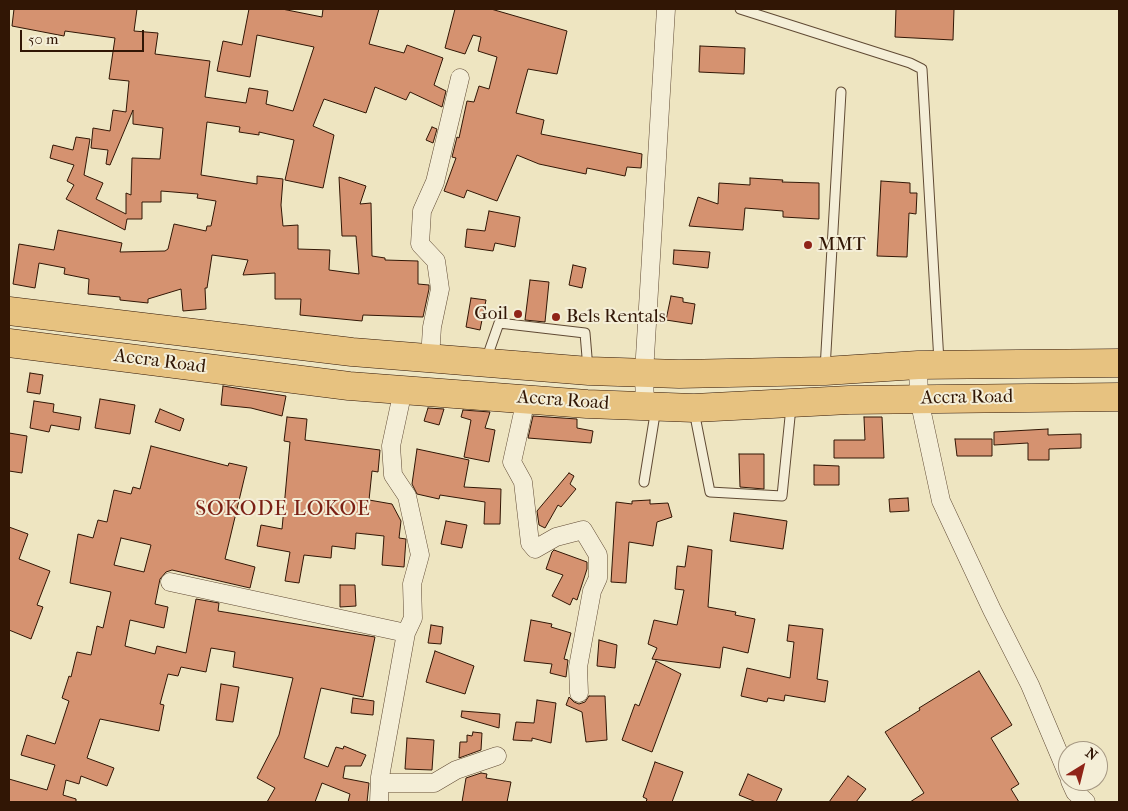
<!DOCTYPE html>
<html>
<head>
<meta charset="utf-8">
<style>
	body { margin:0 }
	#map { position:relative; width:1128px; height:811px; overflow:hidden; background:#eee5c1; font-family:"IM FELL French Canon",serif }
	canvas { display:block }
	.frame { position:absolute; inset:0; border:10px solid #311605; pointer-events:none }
	.north { position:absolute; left:1058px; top:741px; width:50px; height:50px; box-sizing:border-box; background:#f4eed7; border:1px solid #a69883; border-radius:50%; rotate:36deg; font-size:14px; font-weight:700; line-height:20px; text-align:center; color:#311605 }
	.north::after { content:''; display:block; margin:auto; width:18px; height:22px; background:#8f2418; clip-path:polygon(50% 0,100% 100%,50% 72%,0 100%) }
	.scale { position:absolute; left:20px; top:30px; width:124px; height:22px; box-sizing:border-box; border:2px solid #311605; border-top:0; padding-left:6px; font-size:15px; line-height:18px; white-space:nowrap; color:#311605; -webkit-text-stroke:4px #f4eed7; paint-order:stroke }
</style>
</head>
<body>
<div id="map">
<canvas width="1128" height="811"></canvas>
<div class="frame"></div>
<div class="north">N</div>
<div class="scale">50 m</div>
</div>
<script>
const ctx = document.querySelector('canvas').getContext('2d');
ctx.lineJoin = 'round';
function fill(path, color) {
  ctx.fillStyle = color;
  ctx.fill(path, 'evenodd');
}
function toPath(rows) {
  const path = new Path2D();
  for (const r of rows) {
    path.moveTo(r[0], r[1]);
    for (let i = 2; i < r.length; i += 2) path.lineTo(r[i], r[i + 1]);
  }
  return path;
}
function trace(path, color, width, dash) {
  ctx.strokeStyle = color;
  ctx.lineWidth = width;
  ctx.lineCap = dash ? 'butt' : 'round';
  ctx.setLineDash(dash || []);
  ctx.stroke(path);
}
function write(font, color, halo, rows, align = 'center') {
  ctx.font = font + ' "IM FELL French Canon",serif';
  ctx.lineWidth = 4;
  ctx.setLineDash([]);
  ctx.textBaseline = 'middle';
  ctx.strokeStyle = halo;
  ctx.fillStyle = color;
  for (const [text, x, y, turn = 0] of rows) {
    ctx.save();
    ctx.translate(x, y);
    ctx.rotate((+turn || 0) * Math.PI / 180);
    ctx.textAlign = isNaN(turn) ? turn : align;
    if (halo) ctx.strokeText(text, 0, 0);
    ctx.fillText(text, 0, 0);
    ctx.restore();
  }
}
const building = toPath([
	[14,9,137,9,134,31,158,33,155,54,210,61,205,97,246,103,249,88,268,91,266,104,293,111,314,47,257,35,250,77,217,71,223,41,242,45,249,9,282,9,322,17,323,9,379,9,369,44,404,53,407,45,443,58,434,85,446,91,442,107,410,92,406,100,375,87,366,113,324,99,313,126,334,135,323,188,285,180,294,140,259,132,259,135,239,132,240,127,207,122,201,175,257,184,257,176,283,179,281,205,283,226,298,225,298,249,330,250,329,270,359,274,356,236,342,236,339,177,366,186,360,204,371,203,372,256,385,258,385,260,418,261,418,284,429,285,429,289,423,317,363,315,362,321,300,315,301,299,275,299,275,273,243,275,248,260,212,255,207,288,205,288,206,309,183,311,181,289,148,299,148,303,120,300,120,297,88,294,89,279,64,274,65,268,39,263,35,288,13,284,19,244,54,250,58,230,122,243,120,252,165,251,168,249,174,224,206,231,207,226,211,226,216,201,197,198,198,194,161,191,161,202,142,202,142,219,127,219,125,230,66,199,74,185,67,181,74,165,50,158,53,145,73,150,76,137,90,139,84,175,103,183,96,199,126,214,126,193,131,195,132,158,160,159,163,128,133,124,133,110,110,165,106,164,108,150,91,148,93,128,110,131,113,110,126,112,129,81,109,79,115,38,65,31,64,36,12,26,14,9],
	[455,9,491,9,567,31,557,74,528,69,516,113,544,120,541,134,642,154,641,168,627,167,625,176,587,168,586,174,539,164,517,155,497,201,467,190,464,198,444,191,456,158,452,157,457,137,459,138,467,101,474,102,479,86,489,89,497,57,478,51,481,37,473,35,465,54,445,48,455,9],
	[896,9,954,9,953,40,895,37,896,9],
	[700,46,745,48,744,74,699,72,700,46],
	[432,127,437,129,433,143,426,140,432,127],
	[750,178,783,180,782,182,819,183,819,219,783,217,783,211,745,208,743,230,689,226,698,197,718,204,719,183,750,185,750,178],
	[881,181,910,183,910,193,917,193,916,214,909,213,907,257,877,256,881,181],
	[489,211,520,217,515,247,495,243,493,251,465,247,467,229,485,231,489,211],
	[674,250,710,252,708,268,673,264,674,250],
	[573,265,586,268,582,288,569,285,573,265],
	[530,280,549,282,545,322,525,320,530,280],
	[671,296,683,298,683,302,695,304,692,324,666,320,671,296],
	[471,298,486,300,480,330,466,327,471,298],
	[30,373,43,375,40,394,27,392,30,373],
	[223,386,286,396,282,416,251,408,221,405,223,386],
	[100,399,135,405,130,434,95,428,100,399],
	[34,401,54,404,53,412,81,417,79,430,51,425,49,432,30,428,34,401],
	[428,408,444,409,439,425,424,421,428,408],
	[160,409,184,419,180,431,155,422,160,409],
	[463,410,490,412,485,428,495,430,489,462,464,457,471,420,461,417,463,410],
	[533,416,577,419,577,428,593,431,591,443,528,438,533,416],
	[287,417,307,419,305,440,380,450,378,472,372,471,369,500,392,504,401,521,399,538,406,539,404,567,382,565,384,536,356,533,355,549,332,546,331,558,304,555,299,583,285,581,290,552,257,546,261,525,282,529,290,442,284,441,287,417],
	[864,417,882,417,884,458,834,458,834,440,865,440,864,417],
	[1048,429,1048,435,1081,434,1081,448,1049,449,1049,460,1028,460,1028,443,994,445,994,432,1048,429],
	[9,433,27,436,22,473,9,471,9,433],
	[955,439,992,439,992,456,957,456,955,439],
	[151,446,228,466,229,463,247,467,225,559,255,567,250,588,172,570,166,572,160,579,155,604,168,607,164,628,130,620,125,646,155,654,157,646,186,653,196,599,219,603,218,611,375,637,363,697,321,688,304,758,328,767,336,747,343,749,344,746,366,755,361,766,345,766,343,778,369,783,367,802,348,802,350,794,322,783,315,802,267,802,275,788,257,778,279,735,293,678,233,667,235,652,211,648,206,672,181,667,178,676,168,674,160,704,164,705,159,731,100,719,87,758,114,768,107,786,81,776,79,784,66,780,63,795,76,799,76,802,9,802,9,779,47,790,55,765,21,755,27,735,55,744,69,701,62,698,69,676,71,677,77,652,91,655,97,626,103,628,111,592,70,583,78,534,93,538,98,520,107,522,114,490,131,494,133,487,140,489,151,446],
	[121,538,151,545,144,572,114,565,121,538],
	[417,449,469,460,464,487,501,489,500,524,484,524,485,502,440,495,439,499,417,494,412,484,417,449],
	[739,454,764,454,764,489,740,487,739,454],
	[814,465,839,466,839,485,814,485,814,465],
	[569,473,574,476,570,484,576,489,561,507,558,505,545,528,539,525,537,511,569,473],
	[908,498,909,511,890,512,889,499,908,498],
	[650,500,650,504,668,503,672,517,657,522,653,546,629,542,626,583,611,582,616,502,632,504,632,501,650,500],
	[734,513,787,521,783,549,730,541,734,513],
	[446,521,467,525,462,548,441,544,446,521],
	[9,527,28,534,19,559,50,571,37,605,43,607,31,639,9,630,9,527],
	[688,546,712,550,708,607,736,612,735,615,755,619,748,653,723,647,720,668,652,659,657,648,648,644,654,620,677,625,684,590,675,589,677,566,685,567,688,546],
	[554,550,587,562,587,569,577,600,573,598,570,605,552,596,563,575,546,569,552,552,554,550],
	[340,585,355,585,356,606,340,607,340,585],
	[531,620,552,624,551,627,571,633,564,659,568,660,566,677,550,673,552,664,524,661,531,620],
	[431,625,443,627,441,644,428,643,431,625],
	[789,625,823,629,817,679,828,681,825,702,785,695,784,701,768,698,767,702,741,696,747,668,790,678,794,642,787,641,789,625],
	[599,640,617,645,615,668,597,666,599,640],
	[435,651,474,666,465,694,426,682,435,651],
	[656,661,681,674,652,752,622,740,635,704,639,706,656,661],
	[979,671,1012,725,991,738,1019,784,1011,789,1019,802,910,802,924,793,885,732,920,710,919,708,979,671],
	[221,684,239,687,233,722,216,720,221,684],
	[589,696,605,696,607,740,586,742,582,712,566,705,569,697,574,702,579,704,585,702,589,696],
	[353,698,374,701,373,715,351,713,353,698],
	[537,700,556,703,551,743,532,738,532,741,513,740,516,722,534,723,537,700],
	[462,711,500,714,499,728,461,717,462,711],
	[473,732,482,733,481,750,459,758,460,742,467,742,467,735,472,736,473,732],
	[407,738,434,740,432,770,405,769,407,738],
	[655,762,683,772,672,802,646,802,647,799,643,797,655,762],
	[481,773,487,774,486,778,511,782,507,802,462,802,466,778,481,773],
	[748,774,782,789,776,802,756,802,739,795,748,774],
	[848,776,866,789,856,802,829,802,848,776]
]);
const service = toPath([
	[740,9,910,63,922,69,939,362],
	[486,360,499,323,585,333,588,369],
	[825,369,841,92],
	[694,411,710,492,782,496,791,407],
	[644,482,656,408]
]);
const minor = toPath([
	[430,358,432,327,440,289,436,261,420,244,422,211,435,182,460,78],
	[918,365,919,399,941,501,992,610,1030,685,1068,775],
	[526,399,512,462,523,482,530,543,535,549,556,537,583,530,598,555,598,578,592,591,578,667,579,693],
	[645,406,644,373,666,9],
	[170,582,406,633],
	[1070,781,1075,792,1086,802],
	[380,783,434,783,456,770,497,756],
	[379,802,380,777,406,633,413,618,412,584,420,555,407,496,393,475,391,446,403,390]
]);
const primary = toPath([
	[9,311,352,352,589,371,679,374,825,371,918,365,1119,363],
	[9,343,349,386,587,404,694,408,849,400,1119,397]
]);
const markers = [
	[808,245,5,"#8f2418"],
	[518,314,5,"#8f2418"],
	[556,317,5,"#8f2418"]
];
const poiNames = [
	["MMT",818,245],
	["Goil",508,314,"right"],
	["Bels Rentals",566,317]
];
const streetNames = [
	["Accra Road",160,362,7],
	["Accra Road",967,398,-1],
	["Accra Road",563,401,4]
];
const quarterNames = [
	["SOKODE LOKOE",283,510]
];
fill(building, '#d59270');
trace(building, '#311605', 1);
trace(service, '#604a34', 11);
trace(minor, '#604a34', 19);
trace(primary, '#311605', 29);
trace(service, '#f4eed7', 9);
trace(minor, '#f4eed7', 18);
trace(primary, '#e7c280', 28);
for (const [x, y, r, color] of markers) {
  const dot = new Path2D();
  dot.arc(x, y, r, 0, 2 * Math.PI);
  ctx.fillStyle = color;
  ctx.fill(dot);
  trace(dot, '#f4eed7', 2);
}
write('19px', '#311605', '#f4eed7', poiNames, 'left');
write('19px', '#311605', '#f4eed7', streetNames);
ctx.letterSpacing = '1px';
write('21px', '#7a1f14', '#f4eed7', quarterNames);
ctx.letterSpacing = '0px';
</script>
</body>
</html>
